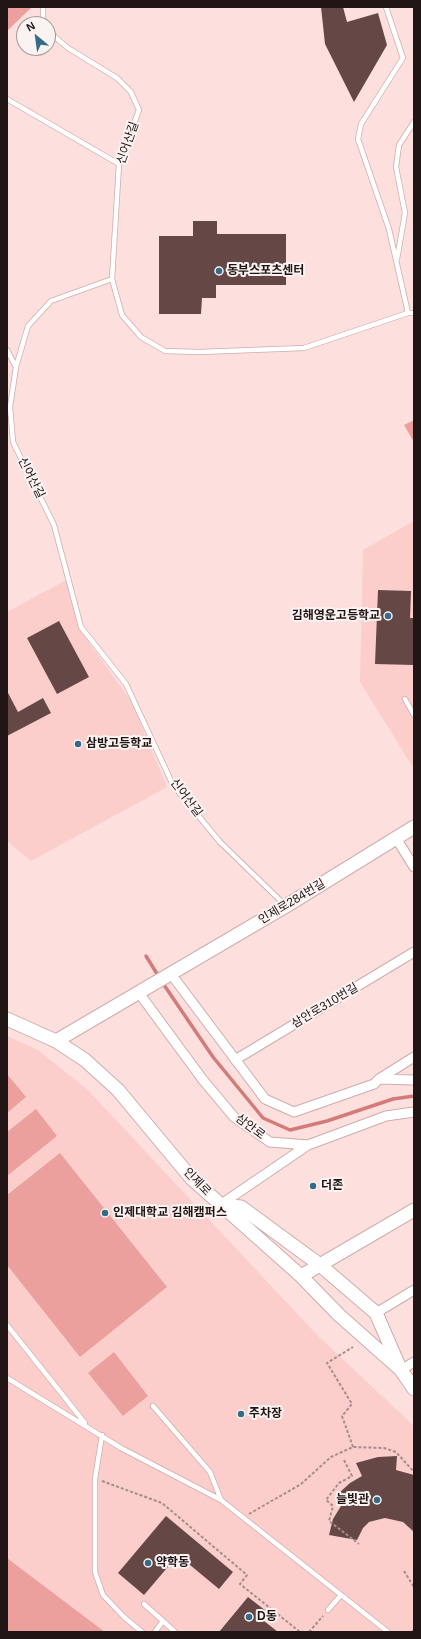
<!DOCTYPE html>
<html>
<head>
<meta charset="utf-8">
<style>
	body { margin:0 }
	#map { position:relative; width:421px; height:1639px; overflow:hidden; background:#fddfde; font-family:Arial,sans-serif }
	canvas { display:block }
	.frame { position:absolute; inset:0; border:8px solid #211414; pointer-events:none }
	.north { position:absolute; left:16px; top:16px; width:40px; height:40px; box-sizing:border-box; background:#faf3f2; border:1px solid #a39a99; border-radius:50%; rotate:331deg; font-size:11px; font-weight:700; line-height:16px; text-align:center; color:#211414 }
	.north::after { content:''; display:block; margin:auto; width:14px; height:18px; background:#346c86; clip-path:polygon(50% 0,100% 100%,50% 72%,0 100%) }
</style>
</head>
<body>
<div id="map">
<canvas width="421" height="1639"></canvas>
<div class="frame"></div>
<div class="north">N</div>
</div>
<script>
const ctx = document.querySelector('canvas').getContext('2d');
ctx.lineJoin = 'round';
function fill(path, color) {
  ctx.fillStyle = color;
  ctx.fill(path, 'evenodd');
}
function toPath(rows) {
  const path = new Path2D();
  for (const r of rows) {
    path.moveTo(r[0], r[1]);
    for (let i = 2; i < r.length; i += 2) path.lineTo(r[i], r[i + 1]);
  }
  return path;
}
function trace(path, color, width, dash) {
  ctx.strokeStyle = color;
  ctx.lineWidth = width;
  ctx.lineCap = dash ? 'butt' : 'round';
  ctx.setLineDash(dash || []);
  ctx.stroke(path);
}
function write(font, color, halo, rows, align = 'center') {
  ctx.font = font + ' Arial,"Noto Sans KR",sans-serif';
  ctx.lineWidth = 4;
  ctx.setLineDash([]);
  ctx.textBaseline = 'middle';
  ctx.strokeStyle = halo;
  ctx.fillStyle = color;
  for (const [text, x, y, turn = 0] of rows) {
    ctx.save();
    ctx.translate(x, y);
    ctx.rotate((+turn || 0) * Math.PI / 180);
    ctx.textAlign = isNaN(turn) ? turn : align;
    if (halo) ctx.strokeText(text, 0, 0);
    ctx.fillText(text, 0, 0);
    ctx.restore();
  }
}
const built = toPath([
	[414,521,414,769,360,682,363,550],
	[68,579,79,629,131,701,167,787,31,861,7,841,7,612],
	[7,1036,38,1050,88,1090,317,1335,414,1426,414,1632,105,1632,7,1558]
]);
const green = toPath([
	[7,7,32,7,7,31],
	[414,420,414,442,404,425],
	[7,1074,26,1097,7,1113],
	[36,1109,57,1136,7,1176,7,1132],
	[60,1153,167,1287,80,1357,7,1265,7,1195],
	[114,1352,148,1396,123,1416,88,1373],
	[7,1558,105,1632,7,1632]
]);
const stream = toPath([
	[146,956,159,977],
	[162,982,213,1057,263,1118,290,1130,327,1121,393,1099,414,1096]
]);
const building = toPath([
	[321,7,343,7,347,22,378,13,387,45,354,102,325,44],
	[193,221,217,221,217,234,286,234,286,285,216,285,216,298,202,298,201,314,159,314,159,236,193,236],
	[378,590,411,591,410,618,414,618,414,665,375,664],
	[59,621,89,677,57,694,27,638],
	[7,691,18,712,43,698,51,713,7,736],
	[397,1456,396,1470,414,1475,414,1532,403,1522,385,1518,369,1522,363,1528,357,1540,329,1535,333,1519,341,1506,339,1493,350,1483,362,1476,356,1463,378,1457],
	[166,1516,233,1572,219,1589,178,1555,144,1595,118,1573],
	[248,1597,270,1614,264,1621,278,1632,219,1632]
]);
const path = toPath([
	[353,1447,342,1416,352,1404,327,1363,353,1347],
	[344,1460,352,1476,339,1483,326,1500,333,1506,329,1521,359,1544],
	[102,1481,162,1503,247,1575,240,1584,300,1632],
	[249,1514,301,1484,331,1457,353,1447,384,1448,396,1452,414,1472],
	[404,1571,414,1587],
	[309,1632,323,1616],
	[412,1632,414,1630]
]);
const lane = toPath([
	[43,7,43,18,46,24],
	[386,7,403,58,361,124,358,139,389,229,408,313],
	[48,29,56,38,68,48,117,78,131,92,139,110,119,164,112,279,51,301,28,326,16,367,10,407,13,442,54,525,81,627,126,684,173,785,220,842,285,905],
	[7,99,119,164],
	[397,259,405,213,396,167,399,145,414,122],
	[112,279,122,315,141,337,165,351,200,352,304,348,408,313,414,313],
	[7,350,16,367],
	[405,699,414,715],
	[7,1325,85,1423],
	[7,1378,121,1448,221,1500,388,1632],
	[153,1406,210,1472,221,1500],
	[102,1435,95,1479,95,1572,103,1595,124,1617,142,1632],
	[144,1604,163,1621,155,1632],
	[328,1610,341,1595],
	[163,1621,175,1632]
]);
const street = toPath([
	[396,838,414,867],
	[171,974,265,1099,294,1112,374,1084,379,1079,414,1080],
	[139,993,203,1080,234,1117,270,1142,308,1145,386,1116,414,1112],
	[235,1060,414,952],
	[379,1079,414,1057],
	[220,1205,308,1145],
	[376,1313,414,1290],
	[401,1370,414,1362]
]);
const secondary = toPath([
	[7,1019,56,1041,85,1060,118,1090,192,1179,301,1276,339,1315,401,1370,414,1389],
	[56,1041,286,906,414,827],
	[220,1205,241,1207,320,1265,376,1313,399,1366],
	[301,1276,414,1210]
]);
const markers = [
	[219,271,4,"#346c86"],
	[388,616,4,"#346c86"],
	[78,744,4,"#346c86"],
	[313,1186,4,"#346c86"],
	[105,1213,4,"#346c86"],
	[241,1414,4,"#346c86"],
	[377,1500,4,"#346c86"],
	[148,1563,4,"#346c86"],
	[249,1617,4,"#346c86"]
];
const streetNames = [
	["신어산길",128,143,-71],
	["신어산길",31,478,63],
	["신어산길",186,798,53],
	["인제로284번길",292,902,-31],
	["삼안로310번길",325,1006,-31],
	["삼안로",250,1127,37],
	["인제로",197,1182,46]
];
const poiNames = [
	["동부스포츠센터",227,271],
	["김해영운고등학교",380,616,"right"],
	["삼방고등학교",86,744],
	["더존",321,1186],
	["인제대학교 김해캠퍼스",113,1213],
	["주차장",249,1414],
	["늘빛관",369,1500,"right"],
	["약학동",156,1563],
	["D동",257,1617]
];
fill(built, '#fbcecc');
fill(green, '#eba09e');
trace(stream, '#d37b79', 3.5);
fill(building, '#654746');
trace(lane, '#cfacab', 6);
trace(street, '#cfacab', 11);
trace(secondary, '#cfacab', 15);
trace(path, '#a48d8c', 2, [3, 2]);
trace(lane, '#fff', 4.5);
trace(street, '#fff', 9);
trace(secondary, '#fff', 13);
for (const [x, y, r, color] of markers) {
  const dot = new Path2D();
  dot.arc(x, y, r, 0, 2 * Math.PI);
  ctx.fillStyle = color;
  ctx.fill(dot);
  trace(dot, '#faf3f2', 1.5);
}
write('12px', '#211414', '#faf3f2', streetNames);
write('bold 12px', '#211414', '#faf3f2', poiNames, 'left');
</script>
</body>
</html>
